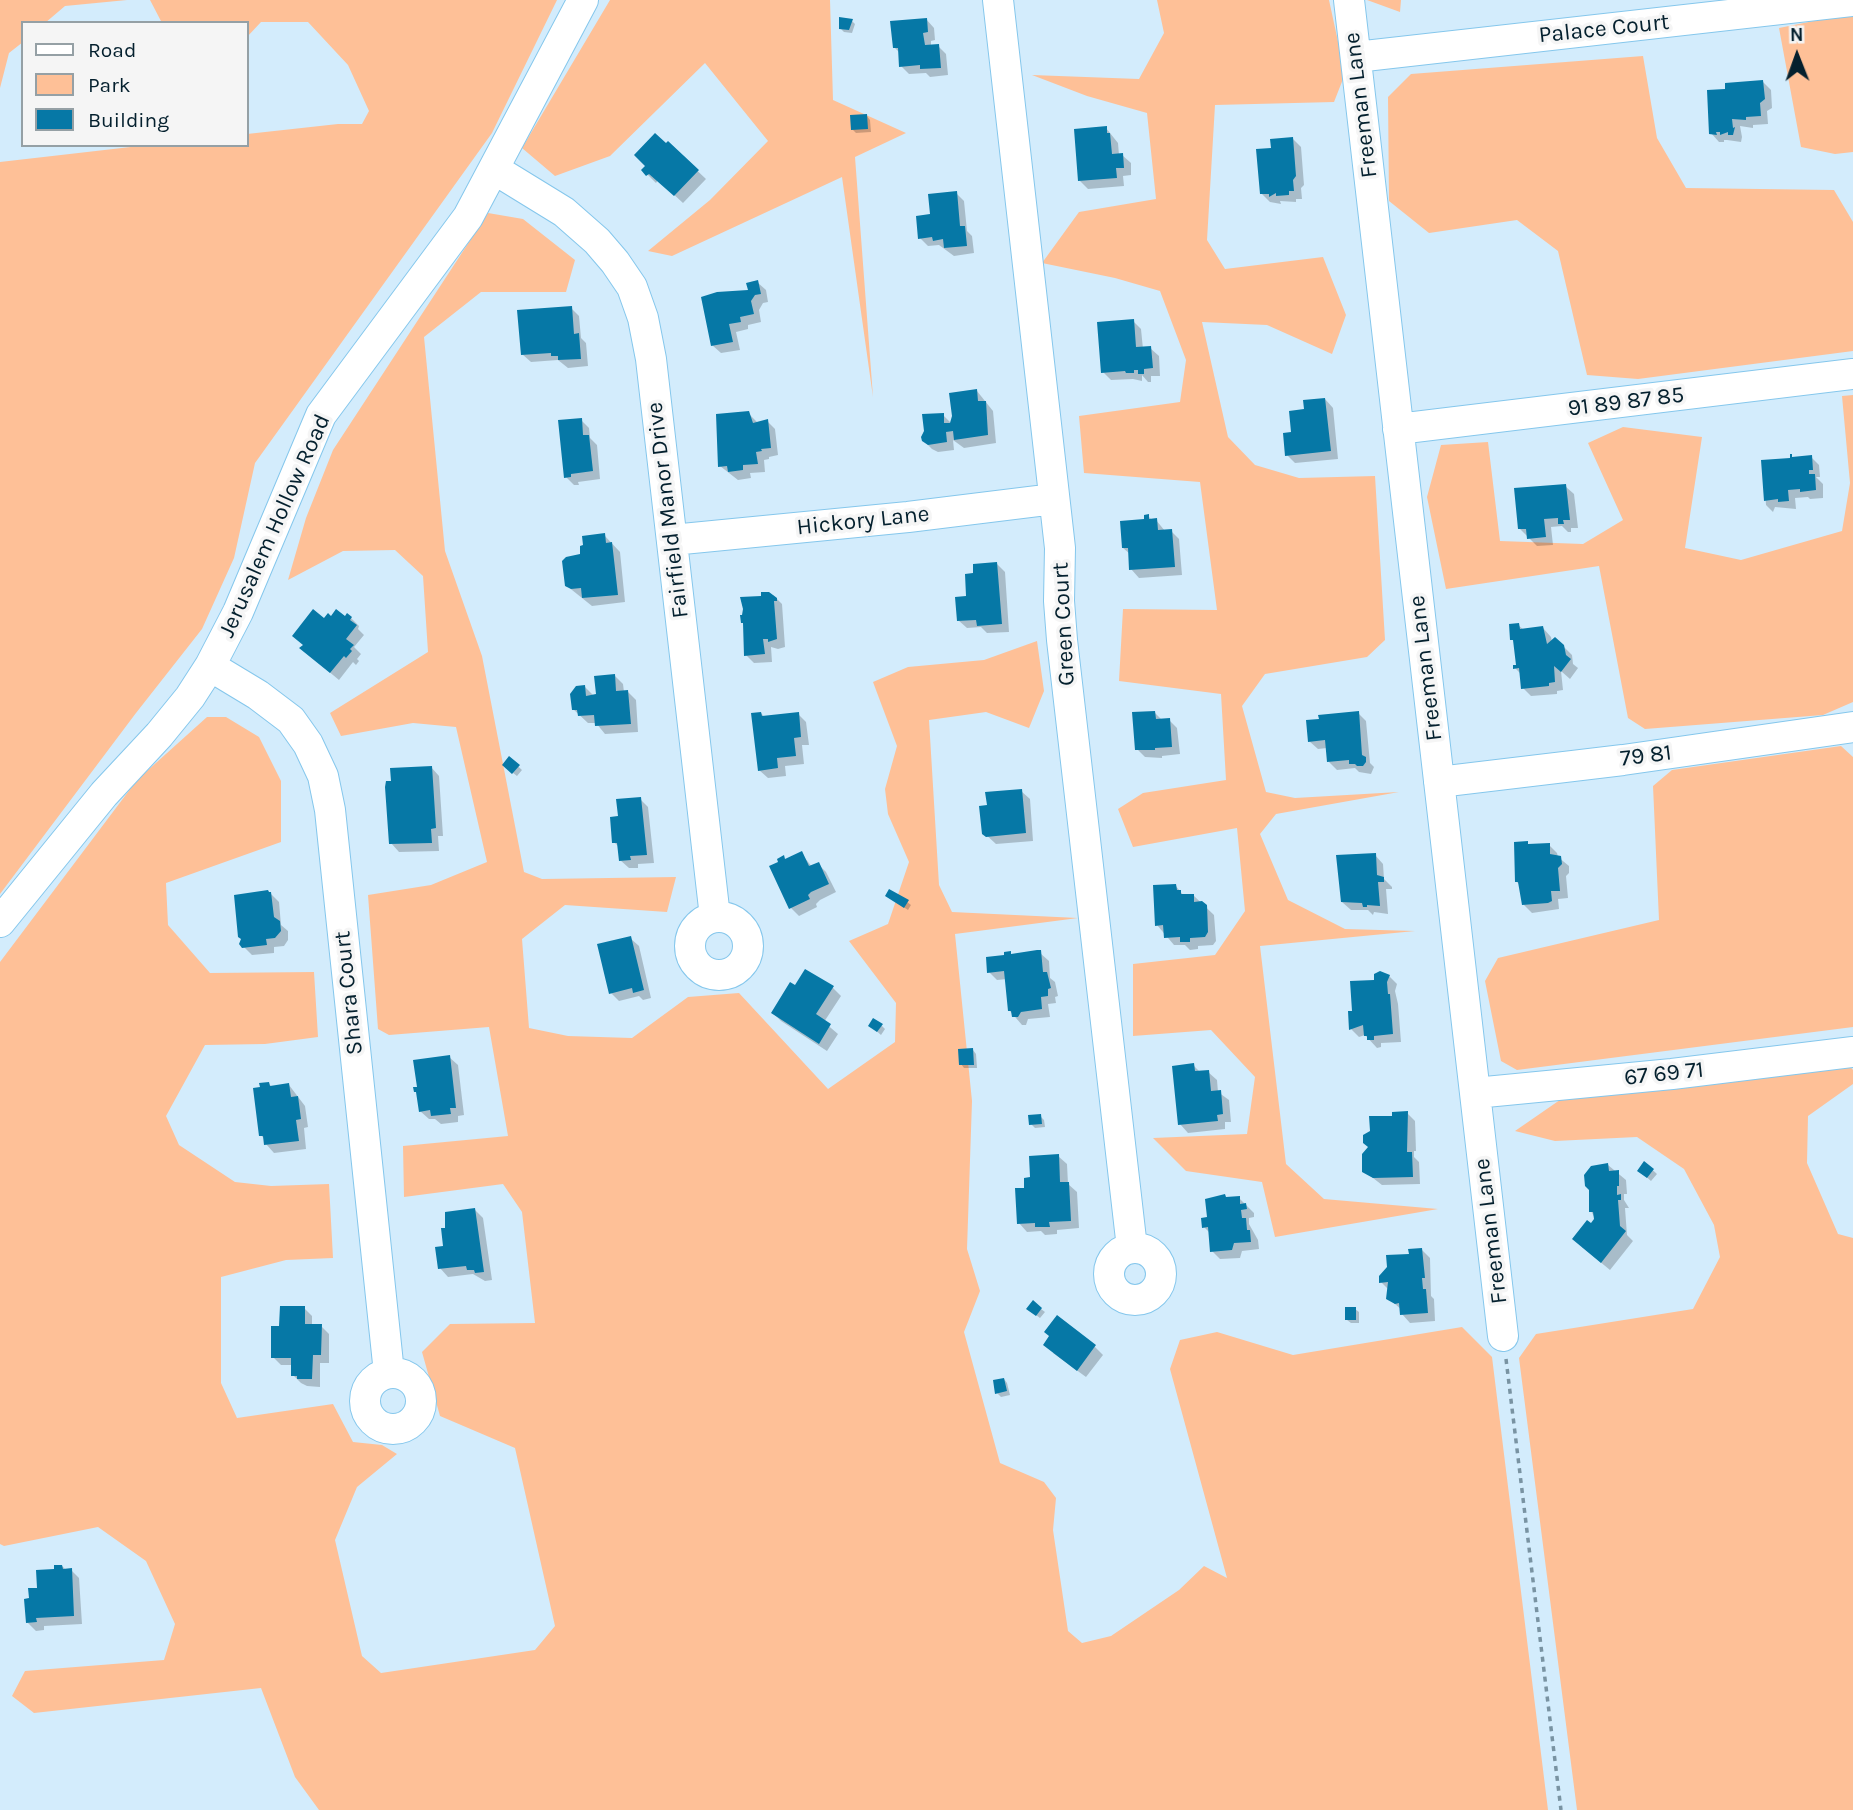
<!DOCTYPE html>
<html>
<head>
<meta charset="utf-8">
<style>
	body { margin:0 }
	#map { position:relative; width:1853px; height:1810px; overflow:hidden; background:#d3ecfc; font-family:Karla,sans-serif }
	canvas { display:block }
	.legend { position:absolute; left:21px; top:21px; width:228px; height:126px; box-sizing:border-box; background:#f5f5f5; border:2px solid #95a0a5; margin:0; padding:9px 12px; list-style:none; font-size:21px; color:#04202e }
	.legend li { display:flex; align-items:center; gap:14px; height:35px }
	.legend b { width:35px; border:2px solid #95a0a5 }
	.north { position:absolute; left:1762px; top:21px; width:70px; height:70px; -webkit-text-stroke:5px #f5f5f5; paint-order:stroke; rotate:359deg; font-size:19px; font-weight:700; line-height:28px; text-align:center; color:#04202e }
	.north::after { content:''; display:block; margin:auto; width:24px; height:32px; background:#04202e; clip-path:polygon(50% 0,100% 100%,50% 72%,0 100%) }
</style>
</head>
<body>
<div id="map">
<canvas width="1853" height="1810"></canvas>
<ul class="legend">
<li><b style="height:9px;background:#fff"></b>Road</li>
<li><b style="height:19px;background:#fec097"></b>Park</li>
<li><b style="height:19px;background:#0678a6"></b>Building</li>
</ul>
<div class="north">N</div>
</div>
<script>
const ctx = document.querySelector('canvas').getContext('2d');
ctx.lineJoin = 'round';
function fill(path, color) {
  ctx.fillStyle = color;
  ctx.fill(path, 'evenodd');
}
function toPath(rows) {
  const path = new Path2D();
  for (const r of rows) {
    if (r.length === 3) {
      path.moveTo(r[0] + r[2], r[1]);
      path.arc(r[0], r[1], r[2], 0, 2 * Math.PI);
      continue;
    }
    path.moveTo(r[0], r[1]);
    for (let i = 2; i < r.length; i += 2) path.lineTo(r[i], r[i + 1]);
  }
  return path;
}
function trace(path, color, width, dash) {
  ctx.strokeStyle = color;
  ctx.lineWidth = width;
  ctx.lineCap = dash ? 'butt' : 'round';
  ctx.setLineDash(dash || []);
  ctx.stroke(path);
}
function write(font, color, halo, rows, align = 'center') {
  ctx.font = font + ' Karla,sans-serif';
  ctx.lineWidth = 7;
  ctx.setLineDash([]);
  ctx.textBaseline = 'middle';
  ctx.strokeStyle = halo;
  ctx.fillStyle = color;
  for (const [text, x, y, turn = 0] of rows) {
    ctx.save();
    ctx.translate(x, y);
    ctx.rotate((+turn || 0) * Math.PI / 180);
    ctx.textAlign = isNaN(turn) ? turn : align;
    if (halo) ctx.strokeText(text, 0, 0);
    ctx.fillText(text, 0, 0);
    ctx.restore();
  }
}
const green = toPath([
	[0,0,127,0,65,6,45,23,23,23,23,42,9,53,0,88],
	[150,0,557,0,492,133,255,463,234,558,202,629,136,713,0,894,0,162,148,145,247,145,247,134,338,124,362,124,369,111,348,65,308,22,261,22,247,37,247,23,162,23],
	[610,0,830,0,833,100,906,133,855,157,873,397,842,177,672,256,648,251,710,200,768,141,705,63,610,156,555,176,522,148],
	[1157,0,1329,0,1345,74,1334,102,1215,105,1207,240,1225,269,1323,257,1346,315,1332,354,1267,325,1202,322,1228,437,1255,465,1299,478,1375,476,1385,640,1367,657,1265,674,1242,706,1266,792,1295,798,1399,792,1276,814,1260,834,1288,900,1345,929,1415,931,1260,946,1286,1164,1324,1199,1438,1209,1275,1237,1262,1182,1186,1171,1153,1138,1247,1134,1255,1077,1211,1030,1133,1036,1133,964,1215,955,1245,911,1237,828,1133,847,1118,809,1143,793,1226,780,1221,694,1119,681,1123,609,1217,610,1200,482,1084,473,1079,416,1180,402,1186,360,1160,291,1115,278,1042,263,1079,212,1156,199,1147,113,1087,96,1032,75,1139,79,1164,33],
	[1367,0,1401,0,1400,12],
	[1853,13,1853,152,1835,154,1801,147,1779,28],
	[1643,56,1657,138,1686,188,1834,190,1853,222,1853,351,1638,379,1587,375,1558,251,1517,220,1429,233,1389,201,1388,97,1411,74],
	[488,213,523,219,575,260,566,292,481,292,424,337,445,551,482,656,524,872,542,879,676,877,667,912,565,905,522,939,529,1028,568,1036,632,1038,688,997,739,993,828,1089,895,1042,896,1003,849,941,888,924,909,862,888,814,885,789,897,746,873,682,908,667,984,660,1037,641,1044,691,1029,728,986,712,929,720,939,885,952,912,1078,918,955,934,972,1101,967,1249,980,1291,964,1332,1000,1463,1044,1482,1056,1498,1053,1530,1068,1631,1082,1643,1111,1636,1179,1590,1204,1566,1227,1578,1170,1369,1180,1340,1217,1332,1293,1355,1462,1327,1492,1357,1548,1810,319,1810,295,1777,261,1688,34,1713,12,1696,25,1671,164,1660,175,1624,146,1561,98,1527,4,1546,0,1544,0,962,137,780,207,717,226,717,259,737,281,781,281,842,166,883,168,925,210,973,314,972,318,1037,265,1044,205,1045,166,1116,179,1145,235,1182,271,1186,329,1184,333,1258,286,1260,221,1277,221,1383,237,1418,333,1404,353,1442,382,1445,397,1454,357,1487,335,1540,362,1656,381,1673,535,1650,555,1626,515,1448,440,1416,422,1352,450,1324,535,1323,522,1212,503,1184,404,1197,403,1146,508,1136,489,1027,389,1035,378,1029,368,895,431,885,487,862,456,727,413,723,341,736,330,713,428,652,423,576,395,550,343,551,288,580,306,518,333,450],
	[1853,395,1853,702,1823,715,1645,729,1628,718,1599,566,1446,589,1427,497,1441,445,1488,442,1500,541,1583,544,1623,520,1588,443,1623,427,1702,437,1685,548,1741,560,1842,531,1850,483,1842,396],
	[1841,746,1853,757,1853,1027,1517,1070,1501,1061,1485,981,1498,958,1659,920,1653,786,1672,770],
	[1848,1064,1853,1070,1853,1084,1808,1116,1807,1163,1838,1234,1853,1238,1853,1810,1577,1810,1519,1358,1536,1334,1693,1309,1720,1257,1714,1225,1684,1169,1637,1137,1555,1141,1515,1131,1570,1093]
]);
const shadow = toPath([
	[926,19,934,28,935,40,931,41,931,46,938,46,946,54,948,75,930,77,926,73,909,74,901,66,900,53,894,47],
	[852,21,855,24,852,33,844,32,841,29],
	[1763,82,1771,90,1772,108,1767,111,1768,124,1753,125,1753,128,1740,126,1742,137,1741,142,1727,140,1724,140,1724,142,1719,142,1711,133,1727,90],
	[867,116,870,120,871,132,856,133,852,129],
	[1106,128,1118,143,1119,155,1122,155,1131,163,1131,175,1123,176,1124,186,1088,189,1080,181],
	[1293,139,1301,147,1304,185,1301,188,1302,199,1296,199,1296,202,1280,201,1281,204,1270,202,1261,193,1273,150],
	[668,143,706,179,683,203,658,180,656,183,643,170],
	[956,193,964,201,967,231,972,236,974,253,954,256,939,245,928,246,920,238,932,216],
	[757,282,766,290,768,302,763,303,759,310,761,322,748,325,748,329,736,332,740,350,721,353,712,345],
	[571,308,579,316,581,338,586,343,588,366,568,368,558,360,531,362,522,354],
	[1133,321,1141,329,1143,349,1150,348,1159,356,1160,376,1151,376,1151,382,1148,382,1142,375,1142,381,1133,379,1111,380,1103,372],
	[977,391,993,411,996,443,964,448,953,440,954,450,938,452,932,449,923,440,943,415,952,424],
	[1325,399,1333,408,1338,459,1295,463,1287,455,1293,433,1306,411],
	[748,413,757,422,767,421,775,429,778,455,769,457,769,459,764,460,765,472,750,473,751,478,738,480,720,466],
	[581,420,589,428,590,438,597,445,600,479,578,482,579,485,574,485,566,477],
	[1811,457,1819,465,1820,477,1816,477,1823,484,1823,498,1810,499,1808,497,1795,498,1796,509,1775,507,1773,512,1766,505,1763,462],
	[1565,486,1574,494,1578,528,1571,528,1571,532,1568,532,1562,526,1551,527,1553,545,1537,546,1519,528],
	[1148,516,1152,520,1156,520,1165,531,1171,531,1179,539,1182,575,1139,578,1131,569,1130,554,1123,548],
	[604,535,620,552,625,602,592,606,567,586,582,555],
	[997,564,1005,572,1009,632,987,633,981,627,967,628,958,620,975,575],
	[773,595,782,604,785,647,778,649,771,647,772,662,754,663,746,655],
	[348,615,359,626,358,629,364,635,354,647,361,654,357,659,359,661,356,665,353,662,339,680,310,656,324,620,345,618],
	[1518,625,1524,630,1543,628,1551,637,1552,642,1563,646,1572,655,1573,664,1578,668,1570,679,1561,671,1563,690,1557,691,1557,694,1531,696,1523,688,1522,675,1515,668,1518,666,1515,643,1512,639],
	[615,676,623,684,624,692,628,692,636,700,638,732,605,734,596,723,588,723,573,709,585,687,594,696,597,696],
	[761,713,765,718,798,714,806,722,809,745,802,745,804,764,785,766,786,776,768,778,759,770],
	[1155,713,1163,721,1169,720,1177,728,1180,754,1162,756,1162,758,1145,757,1137,749],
	[1358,713,1366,721,1370,763,1374,767,1371,774,1359,772,1355,768,1337,770,1329,762,1327,748,1318,749,1309,741],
	[510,759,522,770,517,776,508,769],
	[431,767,439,776,443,836,438,836,439,851,399,852,391,843],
	[1021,791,1030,799,1033,841,996,844,984,833,988,806],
	[640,799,648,807,654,863,638,864,638,868,629,868,620,860,619,847,614,842,620,818],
	[1527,843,1531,846,1549,845,1557,853,1558,857,1569,866,1569,873,1566,876,1568,898,1558,899,1559,909,1532,913,1524,905,1520,885,1517,882],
	[801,853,812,867,818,864,826,872,836,892,820,900,816,904,817,907,799,916,791,908,786,860],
	[1375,855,1383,864,1384,879,1392,887,1392,889,1386,889,1388,914,1374,912,1373,915,1368,910,1351,910,1342,902],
	[1175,885,1184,896,1193,895,1214,915,1216,941,1213,945,1198,946,1198,949,1190,950,1185,945,1174,945,1157,925],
	[271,894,279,902,281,925,288,931,288,940,284,946,274,947,274,953,252,955,241,944],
	[887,896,907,902,911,905,908,910],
	[630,938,639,946,651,998,643,1000,639,996,619,1001,611,993],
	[1040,953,1049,961,1050,978,1055,982,1058,996,1055,997,1056,1003,1048,1004,1050,1017,1028,1019,1026,1025,1022,1025,1010,1011,1007,979,997,980,989,972,1013,956],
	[1389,976,1397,984,1395,991,1398,1004,1401,1042,1381,1043,1381,1047,1377,1048,1365,1035,1359,1037,1351,1029,1350,1013,1354,1012,1376,981],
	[795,988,833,988,841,996,824,1022,838,1034,827,1051,781,1021,773,1013],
	[881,1025,885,1029,881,1035,874,1029],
	[973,1050,976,1054,977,1068,964,1068,961,1064],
	[449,1057,458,1065,464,1115,458,1116,458,1122,441,1124,435,1119,429,1119,420,1111],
	[1193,1065,1201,1073,1208,1072,1217,1080,1218,1092,1229,1100,1231,1122,1225,1122,1225,1129,1188,1133,1180,1124],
	[269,1084,272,1087,289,1085,305,1106,308,1127,304,1128,306,1149,274,1153,266,1144,265,1140,261,1135],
	[1407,1113,1415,1121,1416,1151,1414,1151,1414,1157,1419,1162,1420,1184,1382,1185,1364,1171],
	[1040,1116,1044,1120,1045,1127,1035,1128,1031,1124],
	[1058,1156,1067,1164,1068,1184,1077,1192,1079,1228,1057,1230,1057,1234,1045,1235,1041,1231,1027,1232,1019,1223,1032,1179],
	[1645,1163,1657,1174,1651,1181,1643,1174],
	[1608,1165,1626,1180,1627,1194,1624,1194,1624,1200,1629,1208,1625,1208,1627,1235,1633,1241,1610,1270,1582,1247,1596,1220,1591,1211],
	[1239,1198,1254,1213,1254,1217,1249,1218,1249,1224,1258,1240,1259,1249,1242,1251,1240,1258,1220,1259,1212,1251,1210,1233,1204,1227,1227,1199],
	[475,1210,483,1218,492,1280,485,1281,473,1274,448,1277,440,1268,445,1248],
	[1422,1250,1430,1258,1431,1296,1434,1299,1435,1321,1410,1323,1402,1314,1402,1310,1388,1298,1389,1290,1381,1282],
	[304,1308,312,1316,312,1326,321,1326,329,1334,329,1363,320,1363,320,1387,307,1386,301,1383,293,1375,293,1365,281,1365,273,1357],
	[1041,1309,1045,1312,1040,1318,1032,1312],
	[1355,1309,1359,1312,1359,1323,1351,1323,1347,1320],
	[1095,1347,1103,1355,1086,1377,1053,1353],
	[1004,1379,1007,1383,1010,1395,1001,1397,997,1393],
	[62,1566,66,1570,71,1570,79,1578,82,1624,44,1626,44,1630,36,1631,27,1622,31,1600]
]);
const building = toPath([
	[839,17,853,19,849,30,839,29],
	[927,18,928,32,923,33,925,45,939,44,941,68,920,69,920,65,899,67,898,48,893,48,890,21],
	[1763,80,1765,99,1760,103,1761,116,1746,117,1746,120,1732,119,1733,128,1735,127,1733,135,1728,135,1728,132,1720,135,1720,132,1716,132,1717,135,1709,134,1707,90,1725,89,1725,83],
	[867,114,868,129,851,130,850,115],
	[1107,126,1107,133,1110,133,1112,154,1123,153,1124,168,1116,168,1117,178,1078,181,1074,129],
	[655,133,666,143,668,141,699,170,674,196,649,174,646,176,641,170,645,166,634,155],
	[1293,137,1296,176,1293,180,1294,191,1289,191,1289,195,1276,196,1276,193,1269,197,1269,194,1260,194,1256,149,1271,148,1270,139],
	[957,191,960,226,965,226,967,246,944,248,943,239,933,241,932,237,918,239,916,216,930,214,928,194],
	[758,280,761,294,755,295,751,301,754,314,740,317,741,322,729,324,733,342,711,346,701,297,717,292,748,290,746,283],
	[572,306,574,334,579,333,581,359,558,360,558,356,551,356,551,353,521,355,517,310],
	[1134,319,1136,347,1151,346,1153,368,1144,369,1144,374,1138,374,1138,370,1134,370,1134,373,1126,373,1125,371,1101,373,1097,322],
	[977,389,978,401,986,401,988,435,954,440,953,431,946,432,947,442,928,445,922,441,921,437,924,431,922,414,944,413,944,423,950,423,952,416,949,393],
	[1325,398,1331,451,1285,456,1283,433,1291,432,1289,411,1304,409,1303,400],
	[749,411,753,423,768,419,771,448,761,449,762,451,756,452,758,464,743,465,743,470,728,472,727,466,718,467,716,414],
	[582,418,583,435,589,435,593,471,571,474,571,477,564,478,558,420],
	[1790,454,1792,454,1792,457,1812,455,1813,470,1809,470,1809,474,1815,474,1816,490,1800,492,1800,489,1788,490,1789,501,1778,502,1778,499,1764,501,1761,460,1790,458],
	[1566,484,1570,520,1563,520,1564,524,1558,524,1558,518,1544,519,1546,537,1527,539,1526,529,1518,529,1514,488],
	[1149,514,1149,519,1157,518,1158,530,1172,529,1175,567,1129,570,1128,548,1122,548,1120,521,1144,519,1144,515],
	[605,533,606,543,612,542,618,595,582,598,581,588,571,589,565,586,562,561,566,557,580,554,580,546,583,545,582,536],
	[997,562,1002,624,977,626,976,620,957,621,955,597,966,596,965,574,973,573,973,564],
	[761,592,769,592,777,598,777,601,774,601,777,639,768,642,768,639,763,639,765,654,744,656,743,623,741,623,740,615,742,615,743,609,740,597,761,596],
	[313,609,324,618,328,613,331,616,336,609,345,616,347,613,352,617,350,620,357,625,346,639,354,645,350,649,352,651,346,658,344,656,330,673,299,648,303,645,292,636],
	[1519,623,1520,629,1543,626,1547,644,1555,637,1564,645,1566,655,1571,659,1561,672,1554,666,1555,682,1549,683,1549,686,1521,689,1519,668,1513,669,1513,665,1516,665,1513,640,1510,640,1509,624],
	[615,674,616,691,628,690,631,724,595,726,594,715,578,716,577,710,572,710,570,694,576,686,585,685,586,696,596,694,594,676],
	[1155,711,1156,719,1170,718,1172,747,1155,748,1155,750,1135,750,1132,712],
	[1359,711,1362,755,1366,757,1366,762,1363,766,1357,766,1355,764,1349,764,1349,760,1327,762,1325,740,1308,742,1306,720,1319,719,1318,715],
	[761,712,762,716,799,712,801,737,794,738,796,756,777,758,778,768,758,771,751,713],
	[509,756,520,765,512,774,502,765],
	[432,766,436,828,431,829,432,843,389,844,385,787,386,781,391,781,390,768],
	[1022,789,1026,833,986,837,982,834,979,806,987,805,985,792],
	[641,797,647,855,630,856,631,860,619,861,617,843,612,843,610,817,618,816,616,799],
	[1528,841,1528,844,1550,843,1550,854,1561,856,1562,864,1558,868,1560,891,1551,891,1552,901,1548,903,1522,905,1518,882,1515,882,1514,842],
	[802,851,809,866,819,862,829,884,811,892,808,895,810,899,789,909,769,866,778,862,777,859,784,855,785,859],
	[1376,853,1377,875,1384,877,1384,882,1378,882,1380,906,1367,905,1367,907,1363,907,1362,903,1341,902,1336,855],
	[1176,884,1177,890,1181,890,1181,894,1194,894,1194,902,1202,901,1207,905,1208,932,1205,937,1190,938,1190,942,1180,942,1180,937,1164,938,1163,925,1155,926,1153,885],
	[889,889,909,900,904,908,885,896],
	[268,890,269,892,271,892,274,917,280,921,281,931,275,938,266,939,267,945,242,948,239,944,241,939,238,937,234,895],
	[631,936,644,990,633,993,632,988,609,994,597,944],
	[1037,950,1041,950,1043,972,1047,972,1051,988,1048,989,1048,996,1041,997,1042,1009,1021,1012,1018,1017,1012,1017,1011,1011,1008,1011,1004,971,987,973,986,957,1004,955,1004,952,1011,951,1011,954],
	[805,969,834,986,816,1014,831,1024,819,1044,771,1013,790,982,795,985],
	[1380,971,1390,975,1387,982,1388,994,1390,994,1393,1034,1374,1036,1374,1040,1367,1040,1367,1036,1364,1036,1363,1025,1349,1030,1348,1011,1352,1011,1350,981,1374,980,1374,974],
	[873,1018,883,1024,877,1032,868,1026],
	[973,1048,974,1065,959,1065,958,1049],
	[450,1055,456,1108,450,1108,451,1114,431,1116,430,1110,419,1112,416,1092,414,1092,413,1087,417,1087,413,1060],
	[1194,1063,1195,1071,1209,1070,1211,1091,1221,1090,1223,1114,1217,1115,1218,1121,1178,1125,1172,1066],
	[269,1082,270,1086,289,1083,291,1097,298,1096,301,1119,296,1120,299,1141,264,1145,263,1136,259,1136,253,1088,260,1087,259,1083],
	[1408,1111,1407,1152,1412,1152,1413,1177,1373,1178,1362,1172,1362,1154,1368,1147,1363,1143,1363,1135,1370,1131,1369,1116,1392,1116,1392,1112],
	[1041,1114,1042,1124,1029,1125,1028,1115],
	[1059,1154,1060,1182,1069,1182,1071,1221,1049,1222,1050,1227,1035,1227,1035,1223,1017,1224,1015,1188,1024,1188,1024,1178,1030,1177,1029,1156],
	[1644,1161,1654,1169,1647,1178,1637,1171],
	[1608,1163,1609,1171,1619,1170,1619,1186,1617,1186,1617,1195,1621,1194,1621,1200,1618,1200,1620,1226,1626,1231,1601,1263,1572,1239,1587,1220,1591,1223,1594,1219,1593,1212,1589,1212,1589,1190,1585,1186,1584,1175,1591,1166],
	[1225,1194,1226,1197,1240,1196,1240,1204,1246,1203,1247,1209,1241,1210,1242,1218,1246,1218,1247,1230,1250,1230,1251,1242,1234,1243,1232,1250,1210,1252,1208,1227,1202,1228,1201,1218,1207,1217,1205,1199],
	[475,1208,484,1272,475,1273,474,1270,467,1270,466,1266,438,1269,435,1247,443,1246,441,1228,445,1228,445,1212],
	[1422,1248,1425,1278,1422,1278,1423,1289,1426,1289,1428,1313,1400,1315,1399,1303,1395,1304,1386,1299,1388,1282,1379,1283,1379,1276,1387,1267,1386,1255,1409,1254,1408,1249],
	[1033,1300,1042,1308,1036,1316,1026,1309],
	[280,1306,305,1306,305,1324,322,1324,321,1355,313,1355,312,1379,297,1379,297,1376,291,1376,291,1358,271,1358,271,1326,279,1326],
	[1345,1307,1356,1307,1356,1320,1345,1320],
	[1057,1315,1096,1345,1077,1371,1043,1345,1049,1336,1044,1332],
	[1004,1378,1007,1391,995,1394,993,1380],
	[54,1565,62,1565,63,1569,72,1568,74,1616,36,1618,37,1622,26,1623,24,1599,29,1598,28,1588,37,1588,36,1570,54,1569]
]);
const path = toPath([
	[1506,1359,1561,1810]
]);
const minor = toPath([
	[998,0,1060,548,1059,601,1062,640,1132,1248],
	[1349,0,1503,1336],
	[1356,57,1853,1],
	[494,169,564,212,597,241,615,262,632,287,643,318,651,359,715,917],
	[1398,429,1853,374],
	[672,540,908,517,1054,499],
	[210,666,258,695,291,720,308,744,323,776,330,810,389,1373],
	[1439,782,1623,760,1853,727],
	[719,946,29],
	[0,922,104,794,159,735,190,697,210,666,238,612,321,415,468,217,583,0],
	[1475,1093,1672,1074,1853,1052],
	[1135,1274,26],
	[393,1401,28]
]);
const streetNames = [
	["Palace Court",1604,29,-6],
	["Freeman Lane",1361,105,-97],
	["91 89 87 85",1626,402,-7],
	["Fairfield Manor Drive",668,510,-97],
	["Hickory Lane",863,521,-6],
	["Jerusalem Hollow Road",275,526,-66],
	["Green Court",1064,624,-93],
	["Freeman Lane",1426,668,-97],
	["79 81",1646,756,-7],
	["Shara Court",349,993,-96],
	["67 69 71",1664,1074,-6],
	["Freeman Lane",1491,1231,-97]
];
fill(green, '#fec097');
fill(shadow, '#0003');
fill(building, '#0678a6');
trace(minor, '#85c7ec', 32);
trace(path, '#7993a2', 3.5, [5, 5]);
trace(minor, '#fff', 30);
write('23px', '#04202e', '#f5f5f5', streetNames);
</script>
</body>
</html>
